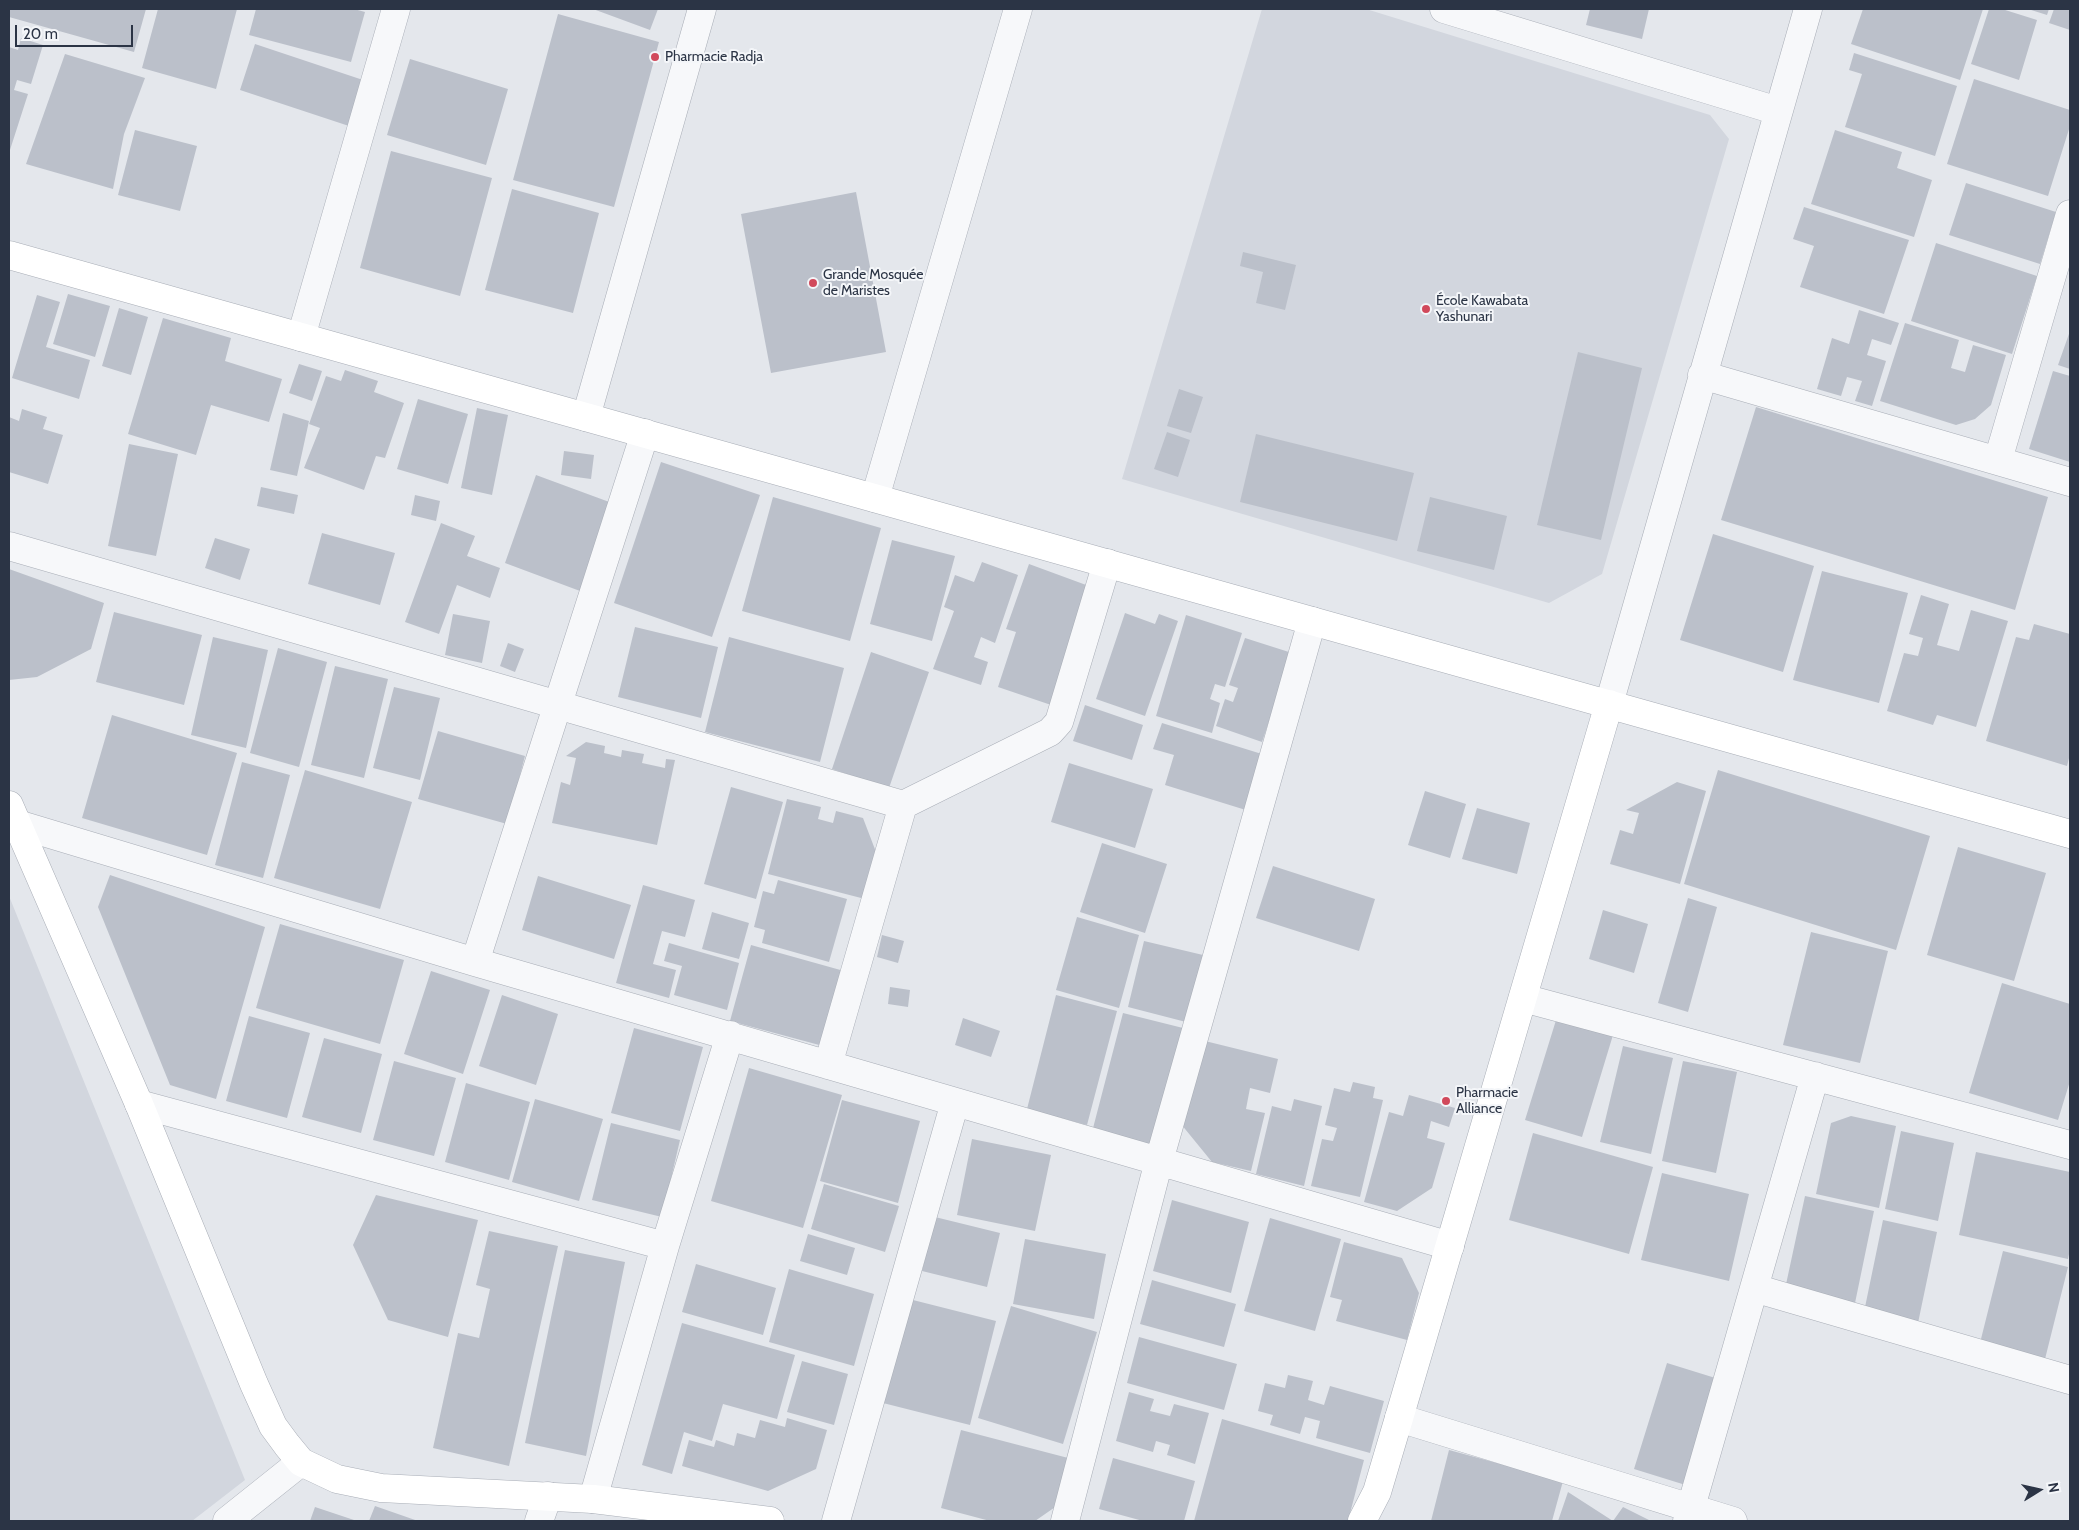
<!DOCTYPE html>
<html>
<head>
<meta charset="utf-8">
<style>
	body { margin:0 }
	#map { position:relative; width:2079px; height:1530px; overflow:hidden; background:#e4e7ec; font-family:Cabin,sans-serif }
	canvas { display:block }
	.frame { position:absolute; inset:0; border:10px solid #2b3445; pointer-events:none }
	.north { position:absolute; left:2014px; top:1465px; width:50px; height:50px; -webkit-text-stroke:4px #f4f6f9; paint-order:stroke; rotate:80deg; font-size:14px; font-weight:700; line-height:20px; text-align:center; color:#2b3445 }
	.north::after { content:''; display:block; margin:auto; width:18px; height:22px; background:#2b3445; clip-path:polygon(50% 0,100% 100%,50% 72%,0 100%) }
	.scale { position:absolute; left:15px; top:25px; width:118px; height:22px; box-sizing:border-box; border:2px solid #2b3445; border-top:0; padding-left:6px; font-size:15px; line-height:18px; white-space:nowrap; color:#2b3445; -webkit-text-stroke:4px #f4f6f9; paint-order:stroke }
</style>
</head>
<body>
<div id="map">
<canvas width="2079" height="1530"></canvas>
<div class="frame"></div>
<div class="north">N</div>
<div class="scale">20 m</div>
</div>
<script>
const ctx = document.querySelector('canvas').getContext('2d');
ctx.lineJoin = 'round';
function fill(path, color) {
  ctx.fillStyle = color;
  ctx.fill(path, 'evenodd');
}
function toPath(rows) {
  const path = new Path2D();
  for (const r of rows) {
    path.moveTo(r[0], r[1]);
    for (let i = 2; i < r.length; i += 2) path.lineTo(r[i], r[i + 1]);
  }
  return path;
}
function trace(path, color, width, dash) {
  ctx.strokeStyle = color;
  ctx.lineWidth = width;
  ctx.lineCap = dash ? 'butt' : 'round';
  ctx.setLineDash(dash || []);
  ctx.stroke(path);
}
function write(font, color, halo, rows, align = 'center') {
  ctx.font = font + ' Cabin,sans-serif';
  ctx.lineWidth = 4;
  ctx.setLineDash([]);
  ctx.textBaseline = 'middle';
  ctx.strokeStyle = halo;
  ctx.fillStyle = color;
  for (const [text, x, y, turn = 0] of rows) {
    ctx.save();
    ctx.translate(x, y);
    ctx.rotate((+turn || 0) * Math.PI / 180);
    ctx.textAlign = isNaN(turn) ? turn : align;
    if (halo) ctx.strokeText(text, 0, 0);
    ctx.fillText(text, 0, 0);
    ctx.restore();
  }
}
const built = toPath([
	[1262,9,1366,9,1710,115,1729,139,1602,574,1549,603,1122,479],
	[9,896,245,1480,192,1521,9,1521]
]);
const building = toPath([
	[9,9,146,9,134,52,9,17],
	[158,9,237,9,216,89,142,68],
	[256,9,354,9,365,12,351,62,249,35],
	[593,9,658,9,650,30],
	[1590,9,1649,9,1642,39,1586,25],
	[1863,9,1983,9,1960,80,1851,44],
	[1989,9,2002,9,2037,20,2019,80,1971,64],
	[2028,9,2049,9,2047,15],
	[2054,9,2070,9,2070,30,2049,23],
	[558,14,659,42,614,207,513,180],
	[21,38,43,45,31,84,17,80,14,90,28,94,9,153,9,47,18,50],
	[255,44,366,81,352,127,240,90],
	[1854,53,1957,86,1935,156,1845,127,1862,74,1849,70],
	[65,54,145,78,124,134,113,189,26,164],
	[410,59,508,89,486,165,387,135],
	[1974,79,2070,110,2070,126,2048,196,1947,164],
	[135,130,197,146,180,211,118,195],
	[1835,130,1902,152,1897,168,1932,180,1914,237,1811,204],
	[391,151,492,178,460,296,360,268],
	[1966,183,2056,212,2040,264,1949,235],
	[512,189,599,213,573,313,485,290],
	[856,192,886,352,771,373,741,214],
	[1804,207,1909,240,1884,314,1800,287,1814,246,1793,239],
	[1936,243,2037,276,2012,354,1911,321],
	[1243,252,1296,265,1285,310,1256,303,1263,272,1240,266],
	[68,294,110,306,95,357,53,344],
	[37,295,60,302,46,347,90,360,79,399,12,378],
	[119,308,148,317,131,375,102,366],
	[1859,310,1899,323,1891,345,1872,339,1867,355,1886,361,1872,406,1855,401,1862,381,1847,377,1841,396,1817,389,1832,338,1849,344],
	[163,318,231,338,225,361,282,379,269,422,211,405,196,455,128,434],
	[1905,323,1959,340,1951,368,1965,372,1973,345,2006,355,1991,405,1975,419,1956,425,1880,401],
	[2070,331,2070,369,2058,365],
	[1578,352,1642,368,1601,540,1537,525],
	[299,364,322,371,312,401,289,393],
	[345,370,378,381,374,392,404,403,385,458,376,456,364,490,304,468,320,428,309,424,326,376,341,381],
	[2053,371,2070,376,2070,462,2029,449],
	[1179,389,1203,397,1191,433,1167,426],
	[418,399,468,414,448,484,397,469],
	[1756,407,2048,497,2015,610,1721,520],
	[477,408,508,415,492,495,461,488],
	[22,409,47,417,43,429,63,435,48,484,9,472,9,417,19,421],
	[283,413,309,421,297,476,270,470],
	[1167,432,1190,440,1178,477,1154,469],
	[1256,434,1414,473,1397,541,1240,502],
	[129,444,178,454,156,556,108,546],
	[564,451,594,455,591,479,561,475],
	[661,462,760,495,712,637,614,603],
	[536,475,612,503,580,591,505,563],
	[261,487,298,495,294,514,257,506],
	[415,495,440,501,436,521,411,515],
	[773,497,881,528,850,641,742,611],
	[1430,497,1507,516,1494,570,1417,551],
	[441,523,475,536,467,556,500,568,490,598,457,585,439,634,405,622],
	[322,533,395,553,380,605,308,584],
	[1713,534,1814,566,1783,672,1680,640],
	[215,538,250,549,240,580,205,568],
	[892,540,955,556,932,641,870,624],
	[982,562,1018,575,995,643,981,637,974,657,988,662,981,685,933,669,954,611,944,607,955,575,974,582],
	[1029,564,1097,589,1057,707,998,687,1016,632,1006,629],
	[9,569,104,603,91,649,37,677,9,680],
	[1822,571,1908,593,1879,703,1793,680],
	[1921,595,1949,604,1937,645,1959,651,1971,610,2008,621,1976,727,1937,715,1933,725,1887,711,1904,653,1918,656,1923,638,1909,634],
	[114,612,202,635,184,705,96,682],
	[1125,613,1155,624,1159,614,1178,621,1145,716,1096,699],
	[453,614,490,621,482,663,445,655],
	[1186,615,1242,633,1225,687,1215,684,1210,699,1220,703,1212,733,1156,716],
	[2034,624,2070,634,2070,754,2067,766,1986,741,2016,637,2029,640],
	[635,627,718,647,701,718,618,697],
	[213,637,268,650,246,748,191,735],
	[729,637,844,668,820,762,705,732],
	[1245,638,1292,653,1262,742,1216,726,1225,699,1233,702,1238,688,1229,685],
	[508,643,524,649,515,672,500,666],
	[278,648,327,662,299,767,250,753],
	[871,652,929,672,889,788,832,769],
	[335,666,388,679,364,778,311,765],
	[394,687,440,698,420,780,373,768],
	[1085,705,1143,725,1132,760,1073,741],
	[112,715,237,753,207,855,82,818],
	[1162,723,1265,755,1249,811,1165,785,1174,755,1153,749],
	[438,731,525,756,507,824,418,799],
	[586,742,605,746,604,753,621,757,622,750,644,754,642,763,665,768,666,759,675,760,657,845,552,823,561,782,570,785,576,758,566,756],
	[242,762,290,775,263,878,215,865],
	[1069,763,1153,789,1135,848,1051,822],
	[305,770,412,802,380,909,274,878],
	[1718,770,1930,836,1896,950,1684,884],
	[1677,782,1706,791,1680,884,1610,864,1620,830,1633,834,1639,813,1626,810],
	[731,787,783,802,756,899,704,884],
	[1425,791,1466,804,1450,858,1408,845],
	[787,799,821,807,818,819,833,823,836,811,863,818,876,852,865,899,768,874],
	[1477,808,1530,823,1517,874,1462,859],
	[1102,843,1167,864,1145,933,1080,912],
	[1958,847,2046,873,2014,981,1927,955],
	[1273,866,1375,899,1359,951,1256,918],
	[110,875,265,927,216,1099,170,1085,98,907],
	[538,876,631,905,614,959,522,930],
	[778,880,847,899,829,962,762,943,765,930,754,927,763,891,774,894],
	[643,885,695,900,685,937,662,931,653,964,676,970,669,998,616,983],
	[1688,898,1717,907,1688,1012,1658,1003],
	[1603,910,1648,924,1634,973,1589,959],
	[712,912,749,923,739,959,702,949],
	[1077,917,1139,935,1119,1008,1056,990],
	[280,924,404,960,380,1044,256,1008],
	[1811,932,1888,951,1860,1063,1783,1045],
	[882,935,904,941,898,963,877,957],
	[1144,941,1203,955,1186,1022,1128,1007],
	[669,943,739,963,727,1010,674,995,682,966,664,961],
	[751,945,844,971,823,1046,730,1021],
	[431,971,490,990,463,1074,404,1054],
	[2002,983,2070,1004,2070,1081,2058,1120,1969,1093],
	[890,987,910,990,908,1007,888,1004],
	[502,995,558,1014,536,1085,479,1066],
	[1056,995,1117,1011,1087,1125,1027,1109],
	[1123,1013,1183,1028,1154,1147,1092,1132],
	[249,1016,310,1033,287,1118,226,1101],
	[1557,1017,1613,1035,1582,1137,1525,1120],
	[963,1018,1000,1031,991,1057,955,1045],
	[634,1028,703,1047,680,1131,611,1113],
	[324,1038,382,1054,361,1133,302,1117],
	[1205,1041,1278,1059,1270,1093,1250,1088,1246,1109,1265,1113,1251,1171,1212,1162,1181,1124],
	[1623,1046,1673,1058,1651,1154,1600,1142],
	[394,1061,456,1078,434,1156,373,1140],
	[1683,1061,1737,1072,1716,1173,1662,1161],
	[749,1068,842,1095,803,1228,711,1201],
	[1353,1082,1375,1087,1373,1098,1383,1100,1360,1197,1311,1186,1322,1139,1333,1141,1337,1128,1325,1125,1334,1088,1350,1092],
	[466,1083,530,1102,509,1180,445,1162],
	[1409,1095,1455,1108,1449,1127,1431,1121,1427,1138,1445,1143,1432,1188,1397,1211,1364,1202,1389,1112,1403,1116],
	[535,1099,603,1119,579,1201,512,1182],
	[1294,1099,1322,1106,1304,1186,1256,1174,1272,1106,1291,1111],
	[842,1100,920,1121,898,1203,820,1181],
	[1851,1116,1896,1126,1879,1208,1816,1194,1831,1123],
	[611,1123,680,1140,662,1217,592,1200],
	[1901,1131,1954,1143,1938,1221,1885,1209],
	[1533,1133,1653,1167,1629,1254,1509,1220],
	[972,1139,1051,1155,1035,1231,957,1215],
	[1976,1152,2070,1172,2070,1249,2068,1259,1959,1235],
	[1662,1173,1749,1194,1729,1281,1641,1260],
	[824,1184,899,1206,885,1252,811,1229],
	[376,1195,478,1220,448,1337,388,1320,353,1245],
	[1805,1196,1874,1211,1855,1303,1785,1289],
	[1172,1200,1249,1222,1231,1293,1153,1271],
	[935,1217,1000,1233,987,1287,922,1271],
	[1270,1218,1341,1239,1315,1331,1244,1311],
	[1883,1220,1937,1232,1918,1323,1864,1312],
	[489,1231,558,1246,509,1466,433,1448,458,1333,479,1338,490,1289,476,1285],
	[808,1234,855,1248,847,1275,800,1261],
	[1025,1239,1106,1254,1094,1319,1013,1304],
	[1344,1242,1402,1258,1419,1293,1407,1340,1336,1321,1342,1300,1330,1297],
	[565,1250,625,1262,586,1456,525,1443],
	[2003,1251,2068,1267,2045,1359,1980,1343],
	[696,1264,776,1288,763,1335,682,1312],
	[789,1269,874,1294,854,1366,769,1342],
	[1152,1280,1236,1304,1224,1347,1140,1324],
	[909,1299,996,1321,970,1425,883,1403],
	[1011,1306,1097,1332,1063,1444,978,1418],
	[682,1323,795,1355,777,1419,723,1404,712,1441,684,1432,672,1474,642,1465],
	[1139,1337,1237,1364,1224,1410,1127,1383],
	[802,1361,848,1374,834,1425,787,1412],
	[1667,1363,1725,1381,1692,1487,1634,1469],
	[1288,1375,1313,1381,1308,1400,1324,1405,1330,1386,1384,1401,1370,1453,1316,1438,1320,1421,1305,1417,1300,1434,1270,1425,1273,1415,1258,1411,1265,1383,1285,1388],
	[1129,1392,1154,1399,1150,1411,1170,1416,1174,1404,1209,1413,1195,1464,1167,1455,1170,1445,1156,1441,1153,1452,1116,1441],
	[787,1418,827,1430,816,1469,768,1491,682,1466,689,1440,714,1447,716,1440,734,1446,737,1433,755,1438,760,1420,785,1427],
	[1222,1419,1364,1460,1348,1521,1194,1521],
	[961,1430,1072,1459,1061,1503,1035,1521,990,1521,941,1508],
	[1449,1450,1563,1481,1552,1521,1431,1521],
	[1113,1458,1195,1481,1184,1521,1143,1521,1099,1509],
	[1568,1492,1613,1521,1623,1507,1651,1521,1558,1521],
	[375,1506,418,1521,369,1521],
	[315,1507,357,1521,310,1521]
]);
const street = toPath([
	[1444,9,1778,111],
	[301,337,396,9],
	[1702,375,2070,482],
	[586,417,702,9],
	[1998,460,2070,214],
	[875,498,1018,9],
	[9,546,903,805,1034,740,1050,732,1059,722,1107,563],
	[1609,704,1808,9],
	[17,824,475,962,1450,1246],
	[475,962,645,433],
	[1523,998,2070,1145],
	[828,1065,903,805],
	[139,1104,665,1246],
	[1754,1288,2070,1380],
	[1399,1418,1733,1521],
	[593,1499,665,1246,730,1035],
	[227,1521,301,1462],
	[539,1521,548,1496],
	[836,1521,955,1102],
	[1065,1521,1159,1161,1312,621],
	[1687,1521,1815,1076]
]);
const secondary = toPath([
	[9,255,2070,834],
	[9,805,139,1104,254,1384,273,1426,287,1445,301,1462,337,1479,381,1488,593,1499,770,1521],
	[1362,1521,1377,1492,1399,1418,1609,704]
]);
const markers = [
	[655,57,5,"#d1495b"],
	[813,283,5,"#d1495b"],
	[1426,309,5,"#d1495b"],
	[1446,1101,5,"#d1495b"]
];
const poiNames = [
	["Pharmacie Radja",665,57],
	["Grande Mosquée",823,275],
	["de Maristes",823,291],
	["École Kawabata",1436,301],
	["Yashunari",1436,317],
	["Pharmacie",1456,1093],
	["Alliance",1456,1109]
];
fill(built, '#d2d6de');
fill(building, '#bbc0ca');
trace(street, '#a9aeb7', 29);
trace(secondary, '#a9aeb7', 29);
trace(street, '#f7f8fa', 28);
trace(secondary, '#fff', 28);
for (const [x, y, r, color] of markers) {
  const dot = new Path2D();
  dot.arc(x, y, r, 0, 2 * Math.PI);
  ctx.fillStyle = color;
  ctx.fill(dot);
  trace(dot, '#f4f6f9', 2);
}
write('14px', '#2b3445', '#f4f6f9', poiNames, 'left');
</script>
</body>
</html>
